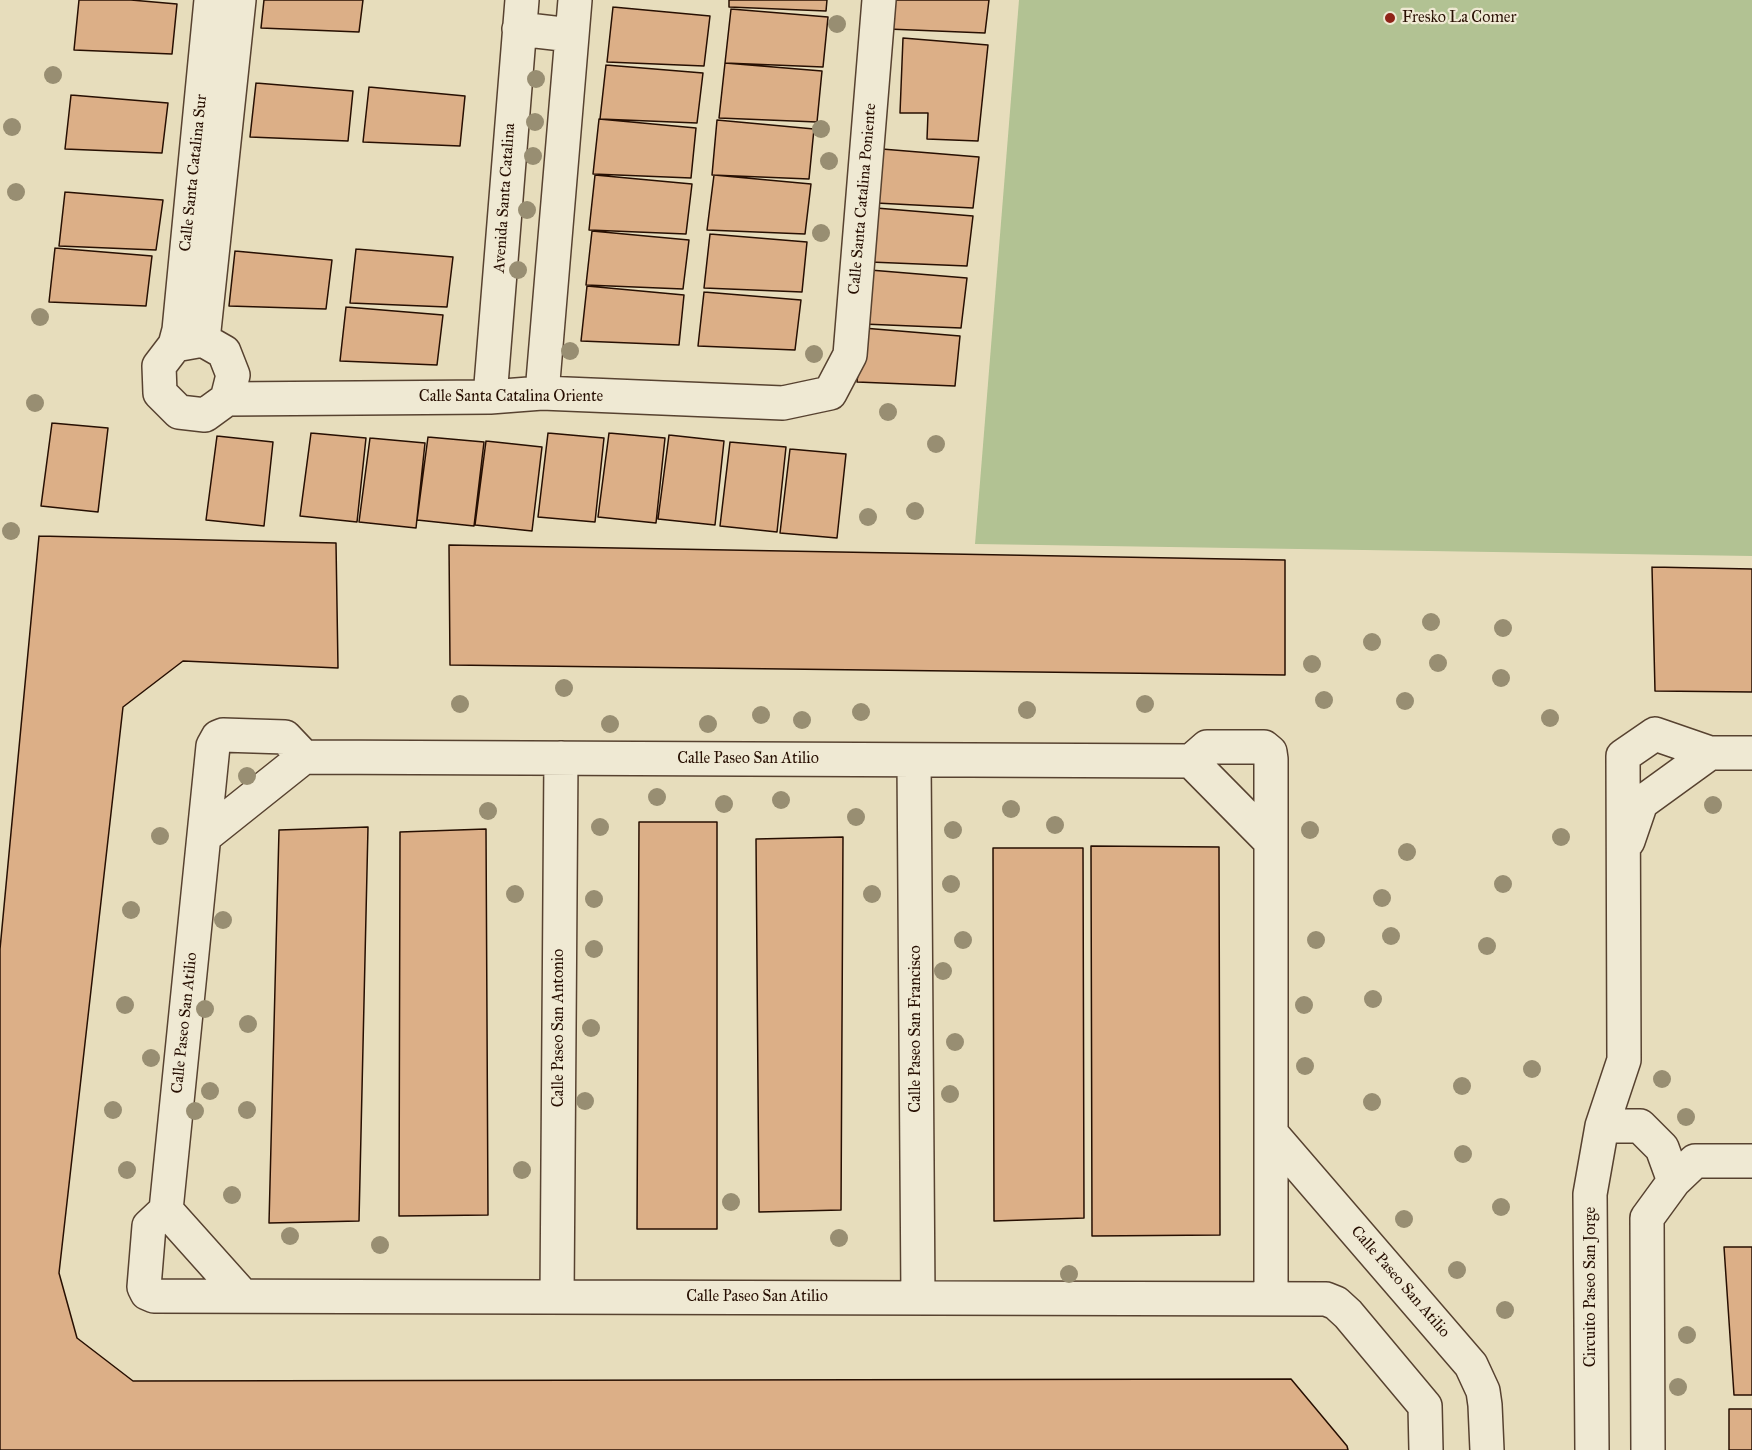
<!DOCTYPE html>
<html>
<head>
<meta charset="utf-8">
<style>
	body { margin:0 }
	canvas { display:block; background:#e7ddbc }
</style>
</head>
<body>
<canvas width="1752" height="1450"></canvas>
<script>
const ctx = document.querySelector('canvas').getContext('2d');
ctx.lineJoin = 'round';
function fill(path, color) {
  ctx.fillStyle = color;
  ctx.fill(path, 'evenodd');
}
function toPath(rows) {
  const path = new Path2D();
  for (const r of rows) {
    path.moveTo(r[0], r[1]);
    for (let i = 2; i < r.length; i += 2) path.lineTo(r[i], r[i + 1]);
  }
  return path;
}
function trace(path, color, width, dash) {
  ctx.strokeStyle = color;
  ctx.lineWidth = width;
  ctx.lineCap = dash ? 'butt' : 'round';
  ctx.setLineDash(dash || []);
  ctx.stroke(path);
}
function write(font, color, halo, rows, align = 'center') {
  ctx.font = font + ' "IM FELL Great Primer",serif';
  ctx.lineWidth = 4.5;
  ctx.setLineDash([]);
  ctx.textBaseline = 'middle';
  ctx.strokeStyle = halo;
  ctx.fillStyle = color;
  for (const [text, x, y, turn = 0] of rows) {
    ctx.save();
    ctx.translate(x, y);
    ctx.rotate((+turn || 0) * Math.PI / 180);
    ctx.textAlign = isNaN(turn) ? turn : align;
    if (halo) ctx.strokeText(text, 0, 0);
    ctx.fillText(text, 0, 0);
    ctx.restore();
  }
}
const green = toPath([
	[1019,0,1752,0,1752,556,975,544]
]);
const building = toPath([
	[79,0,131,0,177,4,172,54,74,50,79,0],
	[264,0,363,0,359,32,261,28,264,0],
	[729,0,827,0,826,11,729,7,729,0],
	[891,0,989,0,985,33,888,29,891,0],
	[613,7,710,16,704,66,607,62,613,7],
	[731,9,828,17,823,67,725,63,731,9],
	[903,38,988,45,978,141,927,139,928,113,900,113,903,38],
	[725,63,822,71,817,122,719,118,725,63],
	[606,65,703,73,697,123,600,119,606,65],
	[256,83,353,91,348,141,250,137,256,83],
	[369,87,465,96,460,146,363,142,369,87],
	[71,95,168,103,162,153,65,149,71,95],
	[599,119,696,128,691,178,593,174,599,119],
	[717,120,814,129,809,179,712,175,717,120],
	[882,149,979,157,973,208,876,203,882,149],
	[595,175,692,184,686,234,589,230,595,175],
	[714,175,811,184,805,234,707,230,714,175],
	[65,192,163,200,156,250,59,246,65,192],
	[876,208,973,216,967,266,870,262,876,208],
	[592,231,689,240,683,289,586,285,592,231],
	[710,234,807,242,802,292,704,288,710,234],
	[55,248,152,256,146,306,49,302,55,248],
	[356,249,453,257,447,307,350,303,356,249],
	[235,251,332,260,326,309,229,306,235,251],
	[870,270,967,278,961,328,863,324,870,270],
	[587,286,684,295,679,345,581,341,587,286],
	[704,292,801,300,795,350,698,346,704,292],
	[346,307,443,315,437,365,340,361,346,307],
	[863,328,960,336,955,386,857,382,863,328],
	[52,423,108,428,98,512,41,506,52,423],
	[311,433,366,438,357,522,300,516,311,433],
	[548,433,604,438,595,522,538,517,548,433],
	[609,433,665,438,656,523,598,517,609,433],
	[669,435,724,441,715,525,658,519,669,435],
	[217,436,273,442,264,526,206,520,217,436],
	[428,437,484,442,474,526,417,520,428,437],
	[370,438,425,443,416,528,359,522,370,438],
	[486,441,542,447,532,531,475,525,486,441],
	[730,442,786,447,777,532,720,526,730,442],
	[790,449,846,454,837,538,780,533,790,449],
	[39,536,336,543,338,668,183,661,123,707,59,1273,77,1338,133,1381,1291,1379,1347,1446,1348,1450,0,1450,0,949,39,536],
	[449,545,1285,560,1285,675,450,665,449,545],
	[1652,567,1752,569,1752,692,1655,691,1652,567],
	[639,822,717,822,717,1229,637,1229,639,822],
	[368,827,359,1221,269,1223,279,830,368,827],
	[486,829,488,1215,399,1216,400,832,486,829],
	[843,837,841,1210,759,1212,756,839,843,837],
	[1091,846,1219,847,1220,1235,1092,1236,1091,846],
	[993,848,1083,848,1084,1218,994,1221,993,848],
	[1724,1247,1752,1247,1752,1395,1734,1395,1724,1247],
	[1729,1409,1752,1409,1752,1450,1729,1450,1729,1409]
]);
const minor = toPath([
	[519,29,571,35],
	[203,340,239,0],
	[175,345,203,340,224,352,233,375,227,399,205,415,179,412,160,393,159,366,175,345,179,330,211,0],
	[542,393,575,0],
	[490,397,522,0],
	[227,399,490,397,542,393,783,403,830,393,850,355,879,0],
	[914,760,918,1298],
	[1191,761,1271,842],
	[205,836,304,757],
	[1628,841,1641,803,1710,753],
	[1602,1126,1640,1126,1662,1148,1674,1181],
	[1271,1133,1471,1365,1483,1391,1485,1405,1487,1450],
	[166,1210,243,1296],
	[557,1297,561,758],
	[1271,1298,1271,759,1270,752,1264,747,1207,747,1191,761,304,757,285,737,223,735,218,737,213,746,166,1210,149,1226,144,1287,147,1293,154,1296,1326,1299,1336,1303,1348,1314,1425,1406,1426,1450],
	[1592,1450,1590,1194,1602,1126,1624,1060,1623,756,1655,734,1710,753,1752,753],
	[1648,1450,1647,1218,1674,1181,1695,1161,1752,1161]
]);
const trees = [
	[837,24],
	[53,75],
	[536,79],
	[535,122],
	[12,127],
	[821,129],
	[533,156],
	[829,161],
	[16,192],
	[527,210],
	[821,233],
	[518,270],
	[40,317],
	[570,351],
	[814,354],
	[35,403],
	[888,412],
	[936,444],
	[915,511],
	[868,517],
	[11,531],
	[1431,622],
	[1503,628],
	[1372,642],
	[1438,663],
	[1312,664],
	[1501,678],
	[564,688],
	[1324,700],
	[1405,701],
	[460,704],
	[1145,704],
	[1027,710],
	[861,712],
	[761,715],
	[1550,718],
	[802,720],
	[610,724],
	[708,724],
	[247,776],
	[657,797],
	[781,800],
	[724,804],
	[1713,805],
	[1011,809],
	[488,811],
	[856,817],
	[1055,825],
	[600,827],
	[953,830],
	[1310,830],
	[160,836],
	[1561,837],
	[1407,852],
	[951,884],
	[1503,884],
	[515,894],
	[872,894],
	[1382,898],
	[594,899],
	[131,910],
	[223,920],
	[1391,936],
	[963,940],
	[1316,940],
	[1487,946],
	[594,949],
	[943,971],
	[1373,999],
	[125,1005],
	[1304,1005],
	[205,1009],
	[248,1024],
	[591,1028],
	[955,1042],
	[151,1058],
	[1305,1066],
	[1532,1069],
	[1662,1079],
	[1462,1086],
	[210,1091],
	[950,1094],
	[585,1101],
	[1372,1102],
	[113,1110],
	[247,1110],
	[195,1111],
	[1686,1117],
	[1463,1154],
	[127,1170],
	[522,1170],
	[232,1195],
	[731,1202],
	[1501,1207],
	[1404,1219],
	[290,1236],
	[839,1238],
	[380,1245],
	[1457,1270],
	[1069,1274],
	[1505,1310],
	[1687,1335],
	[1678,1387]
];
const markers = [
	[1390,18,6,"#8f2418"]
];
const poiNames = [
	["Fresko La Comer",1402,18]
];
const streetNames = [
	["Calle Santa Catalina Sur",194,173,-84],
	["Avenida Santa Catalina",505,198,-86],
	["Calle Santa Catalina Poniente",863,199,-85],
	["Calle Santa Catalina Oriente",511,397],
	["Calle Paseo San Atilio",748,759],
	["Calle Paseo San Atilio",185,1023,-84],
	["Calle Paseo San Antonio",559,1028,-90],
	["Calle Paseo San Francisco",916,1029,-90],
	["Calle Paseo San Atilio",1400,1282,49],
	["Circuito Paseo San Jorge",1591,1287,-90],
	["Calle Paseo San Atilio",757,1297]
];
fill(green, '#b2c293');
fill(building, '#dcaf87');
trace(building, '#270f02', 1.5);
trace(minor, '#574230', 36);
trace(minor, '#efe9d3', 33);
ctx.fillStyle = '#988e72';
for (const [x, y] of trees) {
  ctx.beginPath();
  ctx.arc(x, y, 9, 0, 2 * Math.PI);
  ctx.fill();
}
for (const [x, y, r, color] of markers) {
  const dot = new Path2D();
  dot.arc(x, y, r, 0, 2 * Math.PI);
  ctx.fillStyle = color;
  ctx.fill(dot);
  trace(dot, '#efe9d3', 2);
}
write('16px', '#270f02', '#efe9d3', poiNames, 'left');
write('16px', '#270f02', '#efe9d3', streetNames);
</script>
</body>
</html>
